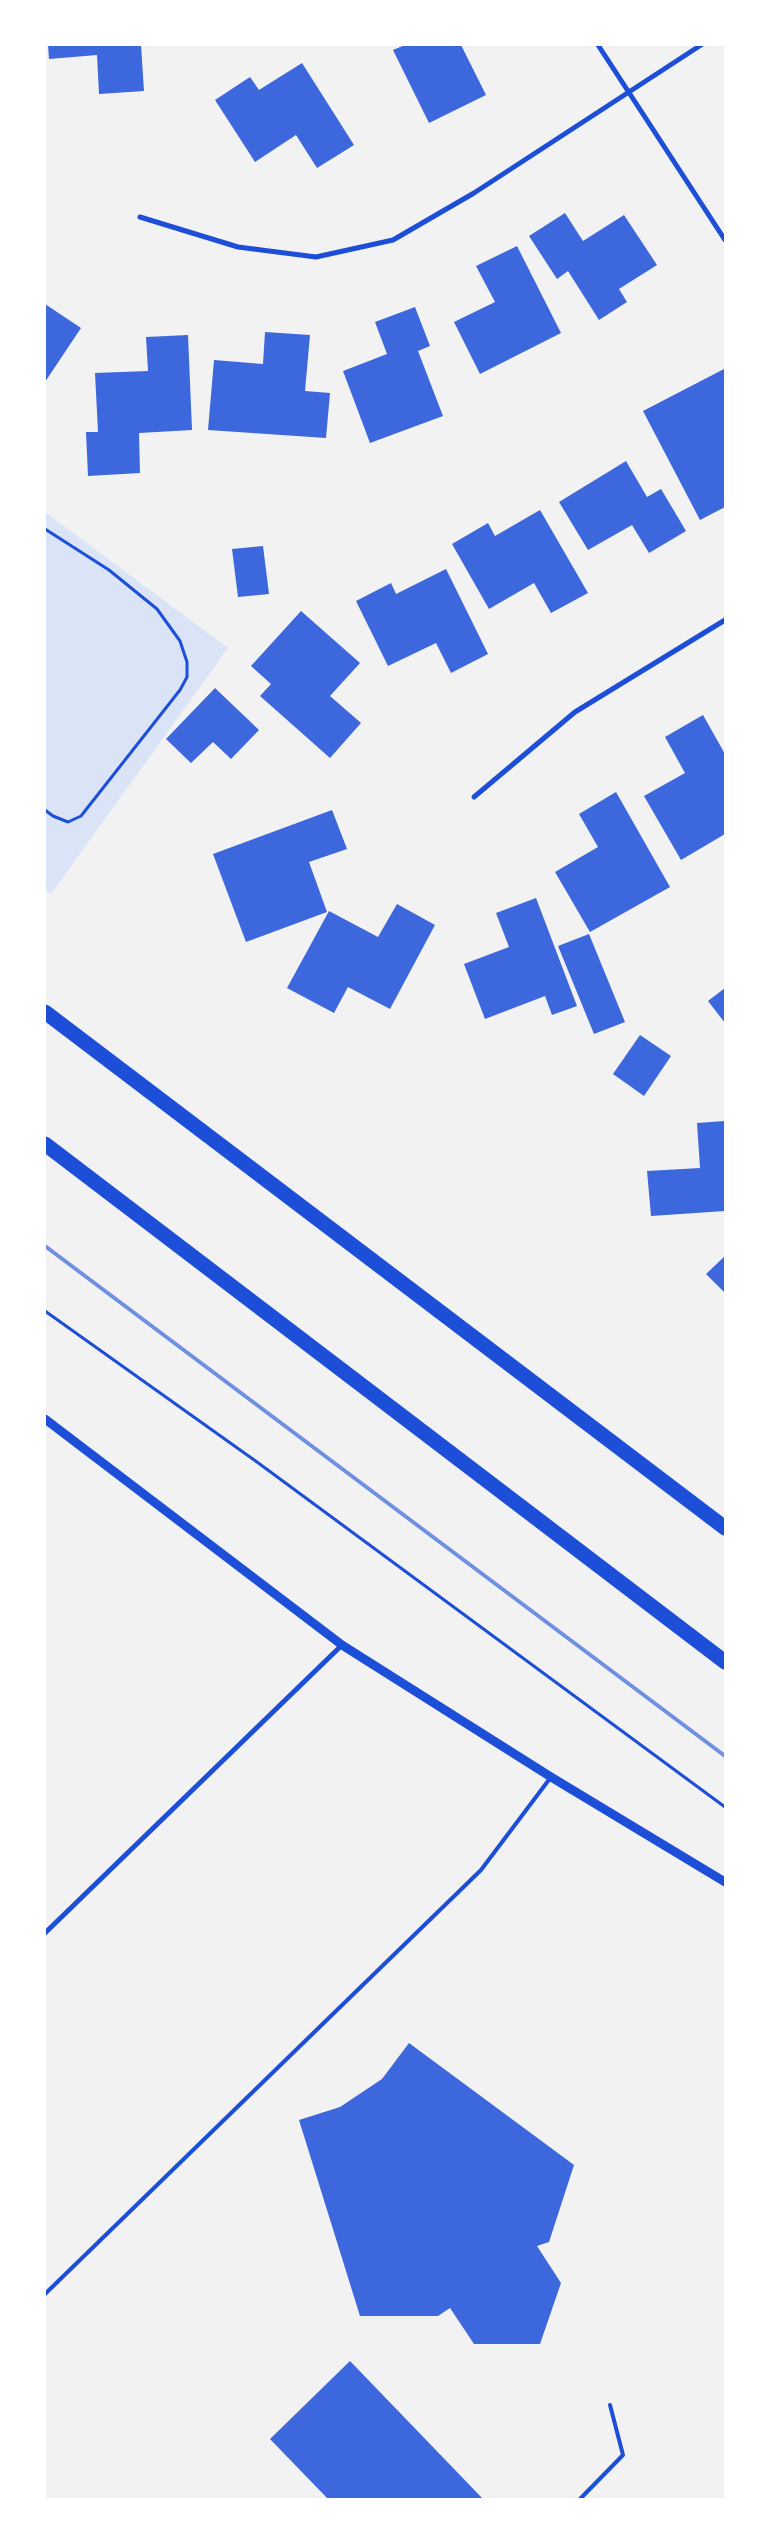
<!DOCTYPE html>
<html>
<head>
<meta charset="utf-8">
<style>
	body { margin:0 }
	#map { position:relative; width:770px; height:2544px; overflow:hidden; background:#f2f2f2; font-family:"Titillium Web",sans-serif }
	canvas { display:block }
	.frame { position:absolute; inset:0; border:46px solid #fff; pointer-events:none }
</style>
</head>
<body>
<div id="map">
<canvas width="770" height="2544"></canvas>
<div class="frame"></div>
</div>
<script>
const ctx = document.querySelector('canvas').getContext('2d');
ctx.lineJoin = 'round';
function fill(path, color) {
  ctx.fillStyle = color;
  ctx.fill(path, 'evenodd');
}
function toPath(rows) {
  const path = new Path2D();
  for (const r of rows) {
    path.moveTo(r[0], r[1]);
    for (let i = 2; i < r.length; i += 2) path.lineTo(r[i], r[i + 1]);
  }
  return path;
}
function trace(path, color, width, dash) {
  ctx.strokeStyle = color;
  ctx.lineWidth = width;
  ctx.lineCap = dash ? 'butt' : 'round';
  ctx.setLineDash(dash || []);
  ctx.stroke(path);
}
const green = toPath([
	[45,512,228,648,51,894,45,890]
]);
const building = toPath([
	[48,45,141,45,144,91,99,94,97,55,49,59],
	[405,45,461,45,486,95,429,123,393,50],
	[302,63,354,145,317,168,296,135,255,162,215,100,250,77,259,90],
	[565,213,583,241,624,215,657,265,619,289,627,302,599,320,568,271,557,279,529,236],
	[517,246,561,333,480,374,454,322,495,302,476,266],
	[45,304,81,328,45,382],
	[415,307,430,346,418,351,443,416,370,443,343,371,387,354,375,322],
	[265,332,310,335,305,391,330,393,326,438,208,430,214,360,263,364],
	[188,335,192,430,139,433,140,473,88,476,86,432,98,432,95,373,148,371,146,337],
	[724,369,725,507,700,520,643,411],
	[626,461,647,497,661,489,686,531,649,553,632,525,588,550,559,502],
	[540,510,588,593,551,613,534,583,489,609,452,544,488,523,495,536],
	[263,546,269,594,238,597,232,549],
	[446,569,488,654,451,673,436,643,388,666,356,601,391,583,396,594],
	[301,611,360,663,330,696,361,723,330,758,260,696,271,684,251,666],
	[215,688,259,730,231,759,213,742,191,763,166,739],
	[703,715,725,754,725,834,681,860,644,796,685,773,665,737],
	[616,792,670,887,590,932,555,872,598,847,579,814],
	[332,810,347,849,309,862,327,912,246,942,213,854],
	[536,898,577,1006,552,1015,545,996,485,1019,464,964,509,947,496,913],
	[397,904,435,925,390,1009,348,987,334,1013,287,988,329,911,378,937],
	[589,934,625,1022,594,1034,558,946],
	[725,988,725,1023,708,1001],
	[640,1035,671,1056,644,1096,613,1074],
	[725,1121,725,1211,651,1216,647,1171,700,1168,697,1123],
	[725,1256,725,1293,706,1274],
	[409,2043,574,2165,549,2242,537,2246,561,2283,540,2344,474,2344,450,2308,438,2316,360,2316,299,2120,340,2107,382,2079],
	[350,2361,483,2499,328,2499,270,2439]
]);
const path = toPath([
	[45,529,109,570,157,609,180,641,187,662,187,677,180,690,81,816,68,822,53,816,45,810],
	[45,1311,257,1462,725,1807]
]);
const service = toPath([
	[45,2294,481,1870,551,1777],
	[580,2499,623,2455,610,2405]
]);
const minor = toPath([
	[598,45,725,240],
	[140,217,238,247,316,257,393,240,474,193,701,45],
	[474,797,575,712,725,620],
	[45,1933,342,1645]
]);
const tertiary = toPath([
	[45,1419,342,1645,551,1777,725,1882]
]);
const motorway = toPath([
	[45,1012,725,1528],
	[45,1144,725,1662]
]);
const rail = toPath([
	[45,1246,725,1756]
]);
fill(green, '#dbe4f7');
fill(building, '#3d67dc');
trace(path, '#1d4ed8', 3);
trace(service, '#1d4ed8', 4);
trace(minor, '#1d4ed8', 5);
trace(tertiary, '#1d4ed8', 9);
trace(motorway, '#1d4ed8', 15);
trace(rail, '#7290e2', 4);
</script>
</body>
</html>
